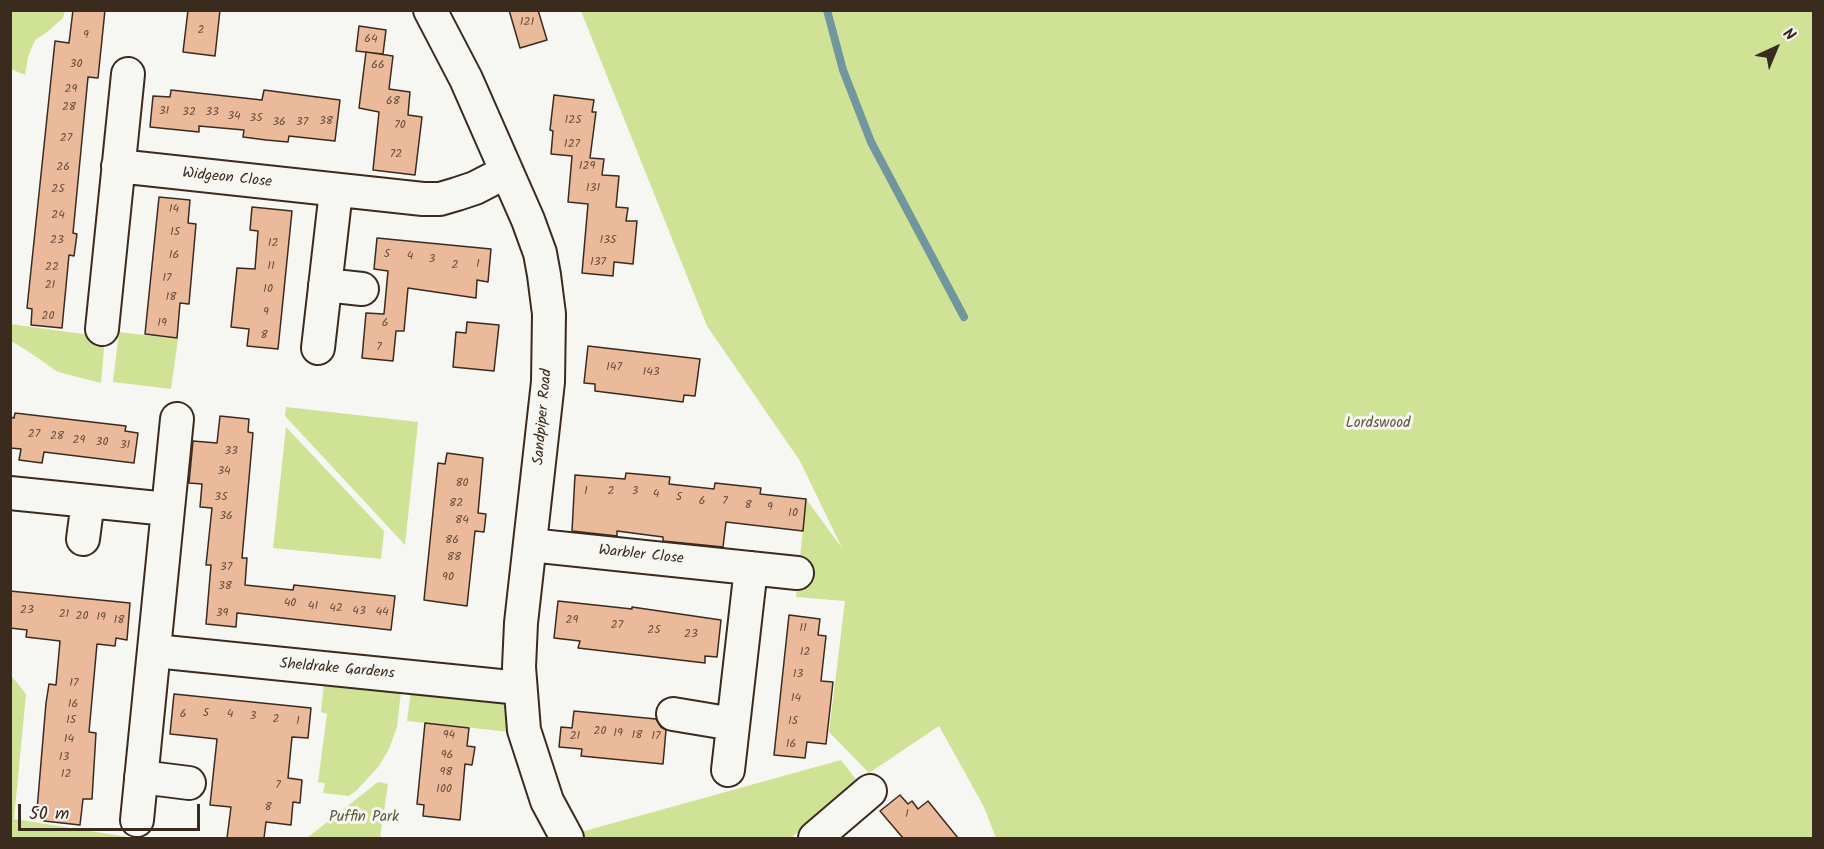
<!DOCTYPE html>
<html>
<head>
<meta charset="utf-8">
<style>
	body { margin:0 }
	#map { position:relative; width:1824px; height:849px; overflow:hidden; background:#f6f6f2; font-family:Kalam,sans-serif }
	canvas { display:block }
	.frame { position:absolute; inset:0; border:12px solid #3b2a1e; pointer-events:none }
	.north { position:absolute; left:1746px; top:18px; width:60px; height:60px; -webkit-text-stroke:4px #f6f6f2; paint-order:stroke; rotate:44deg; font-size:16px; font-weight:700; line-height:24px; text-align:center; color:#3b2a1e }
	.north::after { content:''; display:block; margin:auto; width:21px; height:27px; background:#3b2a1e; clip-path:polygon(50% 0,100% 100%,50% 72%,0 100%) }
	.scale { position:absolute; left:18px; top:804px; width:182px; height:27px; box-sizing:border-box; border:3px solid #3b2a1e; border-top:0; padding-left:8px; font-size:18px; line-height:21px; white-space:nowrap; color:#3b2a1e; -webkit-text-stroke:4px #f6f6f2; paint-order:stroke }
</style>
</head>
<body>
<div id="map">
<canvas width="1824" height="849"></canvas>
<div class="frame"></div>
<div class="north">N</div>
<div class="scale">50 m</div>
</div>
<script>
const ctx = document.querySelector('canvas').getContext('2d');
ctx.lineJoin = 'round';
function fill(path, color) {
  ctx.fillStyle = color;
  ctx.fill(path, 'evenodd');
}
function toPath(rows) {
  const path = new Path2D();
  for (const r of rows) {
    path.moveTo(r[0], r[1]);
    for (let i = 2; i < r.length; i += 2) path.lineTo(r[i], r[i + 1]);
  }
  return path;
}
function trace(path, color, width, dash) {
  ctx.strokeStyle = color;
  ctx.lineWidth = width;
  ctx.lineCap = dash ? 'butt' : 'round';
  ctx.setLineDash(dash || []);
  ctx.stroke(path);
}
function write(font, color, halo, rows, align = 'center') {
  ctx.font = font + ' Kalam,sans-serif';
  ctx.lineWidth = 6;
  ctx.setLineDash([]);
  ctx.textBaseline = 'middle';
  ctx.strokeStyle = halo;
  ctx.fillStyle = color;
  for (const [text, x, y, turn = 0] of rows) {
    ctx.save();
    ctx.translate(x, y);
    ctx.rotate((+turn || 0) * Math.PI / 180);
    ctx.textAlign = isNaN(turn) ? turn : align;
    if (halo) ctx.strokeText(text, 0, 0);
    ctx.fillText(text, 0, 0);
    ctx.restore();
  }
}
const green = toPath([
	[11,10,65,11,63,18,46,33,35,40,28,57,25,75,11,69,11,72],
	[581,11,1813,11,1813,838,996,838,984,807,939,726,869,773,829,732,845,601,796,597,806,499,842,548,800,461,707,326],
	[10,324,105,337,101,383,58,372,26,350,11,341],
	[119,332,178,339,171,389,113,382],
	[286,407,418,422,405,545,285,416],
	[286,427,384,531,381,559,273,548],
	[10,674,26,694,14,819,134,838,11,838],
	[324,683,401,691,397,727,389,749,379,766,357,790,349,796,323,793,325,783,318,782,327,714,321,712],
	[411,691,498,700,504,703,507,709,510,732,407,721],
	[841,760,858,782,791,838,585,838,581,832],
	[378,782,388,784,380,838,307,838]
]);
const stream = toPath([
	[827,10,843,70,871,142,964,317]
]);
const building = toPath([
	[73,10,105,10,98,78,88,77,73,233,77,234,74,256,69,255,62,328,31,325,32,309,27,308,55,41,69,43,73,10],
	[188,10,220,10,215,56,183,52,188,10],
	[509,10,538,10,547,40,520,48,509,10],
	[359,26,386,30,383,54,356,51,359,26],
	[366,52,393,56,389,89,410,92,408,115,422,117,415,175,373,170,379,112,359,108,366,52],
	[171,90,262,100,264,90,340,100,335,141,289,136,288,142,266,140,243,137,244,130,199,126,199,132,150,127,153,96,170,97,171,90],
	[554,95,594,100,592,112,596,112,590,158,604,159,602,175,619,176,616,207,628,208,626,221,637,221,633,264,614,262,613,276,582,273,588,204,568,202,572,156,551,154,553,131,550,130,554,95],
	[159,197,190,200,188,223,196,224,189,304,180,303,177,338,145,334,159,197],
	[252,207,292,211,278,349,247,346,249,329,231,327,237,268,255,269,258,231,250,230,252,207],
	[377,238,491,249,488,282,477,280,476,298,408,288,404,331,396,331,393,361,362,358,366,313,384,314,388,271,374,269,377,238],
	[467,322,499,325,494,371,453,367,456,332,466,333,467,322],
	[588,346,700,359,695,396,684,395,683,402,595,391,595,384,584,383,588,346],
	[15,413,126,426,125,431,138,433,134,463,44,452,42,463,19,460,21,449,10,448,10,417,14,418,15,413],
	[220,416,249,419,248,432,253,433,242,558,247,558,245,585,293,590,294,585,395,596,391,630,237,613,236,627,206,624,211,565,206,565,212,508,200,507,202,484,189,483,193,441,217,443,220,416],
	[447,453,483,458,478,513,486,514,484,532,475,531,467,606,424,600,438,463,445,464,447,453],
	[626,473,670,477,669,484,714,489,715,483,761,488,760,494,806,499,803,531,726,522,723,547,663,541,663,537,617,531,617,536,572,531,575,475,625,479,626,473],
	[10,591,130,603,127,640,116,638,115,646,97,644,89,732,96,733,92,799,83,799,80,825,44,821,44,810,37,810,46,703,49,684,56,685,60,641,26,637,27,630,10,628,10,591],
	[558,601,632,609,632,607,721,620,717,657,705,656,705,663,578,648,580,641,554,638,558,601],
	[789,615,820,619,818,635,826,636,821,681,833,682,826,744,807,742,805,758,774,755,789,615],
	[174,694,311,708,308,738,292,737,288,778,302,780,300,803,293,802,291,825,266,822,264,838,227,838,231,807,210,805,217,739,170,734,174,694],
	[574,711,656,719,661,727,666,730,663,764,581,756,582,749,559,747,561,727,572,728,574,711],
	[425,723,469,728,467,746,475,747,472,765,465,764,460,820,423,816,424,805,417,804,425,723],
	[900,795,908,804,912,801,918,809,928,801,958,838,903,838,880,811,900,795]
]);
const minor = toPath([
	[430,10,466,79,528,220,540,253,544,275,549,314,548,382,521,623,519,667,524,730,547,801,567,838],
	[118,166,423,199,440,199,457,194,475,188,506,172],
	[325,285,362,289],
	[102,329,128,74],
	[318,348,336,191],
	[10,493,167,509],
	[83,539,88,501],
	[530,545,797,573],
	[155,651,520,688],
	[673,714,733,724],
	[728,770,751,568],
	[141,777,189,783],
	[137,820,177,419],
	[815,838,870,791]
]);
const numberNames = [
	["121",527,23],
	["2",201,31],
	["9",86,36],
	["64",371,40],
	["30",76,65],
	["66",378,66],
	["29",71,90],
	["68",393,102],
	["28",69,108],
	["31",164,112],
	["32",189,113],
	["33",212,113],
	["34",234,117],
	["35",256,119],
	["125",573,121],
	["38",326,122],
	["36",279,123],
	["37",302,123],
	["70",400,126],
	["27",66,139],
	["127",572,145],
	["72",396,155],
	["129",587,167],
	["26",63,168],
	["131",593,189],
	["25",58,190],
	["14",174,210],
	["24",58,216],
	["15",175,233],
	["23",57,241],
	["135",608,241],
	["12",273,244],
	["5",387,255],
	["16",174,256],
	["4",410,257],
	["3",432,260],
	["137",598,263],
	["1",478,265],
	["2",455,266],
	["11",271,267],
	["22",52,268],
	["17",167,279],
	["21",50,286],
	["10",268,290],
	["18",171,298],
	["9",266,313],
	["20",48,317],
	["19",162,324],
	["6",385,324],
	["8",264,336],
	["7",379,348],
	["147",614,368],
	["143",651,373],
	["27",34,435],
	["28",57,437],
	["29",79,441],
	["30",102,443],
	["31",125,446],
	["33",231,452],
	["34",224,472],
	["80",462,484],
	["1",586,492],
	["2",611,492],
	["3",635,492],
	["4",656,495],
	["35",221,498],
	["5",679,498],
	["6",702,502],
	["7",725,502],
	["82",456,504],
	["8",748,506],
	["9",770,508],
	["10",793,514],
	["36",226,517],
	["84",462,521],
	["86",452,541],
	["88",454,558],
	["37",226,568],
	["90",448,578],
	["38",225,587],
	["40",290,604],
	["41",313,607],
	["42",336,609],
	["23",27,611],
	["43",359,612],
	["44",382,613],
	["39",222,614],
	["21",64,615],
	["20",82,617],
	["19",101,618],
	["18",119,621],
	["29",572,621],
	["27",617,626],
	["11",803,629],
	["25",654,631],
	["23",691,635],
	["12",805,653],
	["13",798,675],
	["17",74,684],
	["14",796,699],
	["16",73,705],
	["5",206,714],
	["6",183,715],
	["4",230,715],
	["3",253,717],
	["2",276,720],
	["15",71,721],
	["1",298,722],
	["15",793,722],
	["20",600,732],
	["19",618,734],
	["94",449,736],
	["18",637,736],
	["21",575,737],
	["17",656,737],
	["14",69,740],
	["16",791,745],
	["96",447,756],
	["13",64,758],
	["98",446,773],
	["12",66,775],
	["7",278,786],
	["100",444,790],
	["8",268,808],
	["1",907,815]
];
const streetNames = [
	["Widgeon Close",227,179,6],
	["Sandpiper Road",544,417,-85],
	["Warbler Close",641,556,6],
	["Sheldrake Gardens",337,670,5]
];
const parkNames = [
	["Lordswood",1378,424],
	["Puffin Park",364,818]
];
fill(green, '#cfe296');
trace(stream, '#70969e', 8);
fill(building, '#ebba9b');
trace(building, '#3b2a1e', 1.5);
trace(minor, '#3b2a1e', 36);
trace(minor, '#f6f6f2', 32);
write('12px', '#674e3d', null, numberNames);
write('15px', '#3b2a1e', '#f6f6f2', streetNames);
write('15px', '#60583c', '#f6f6f2', parkNames);
</script>
</body>
</html>
